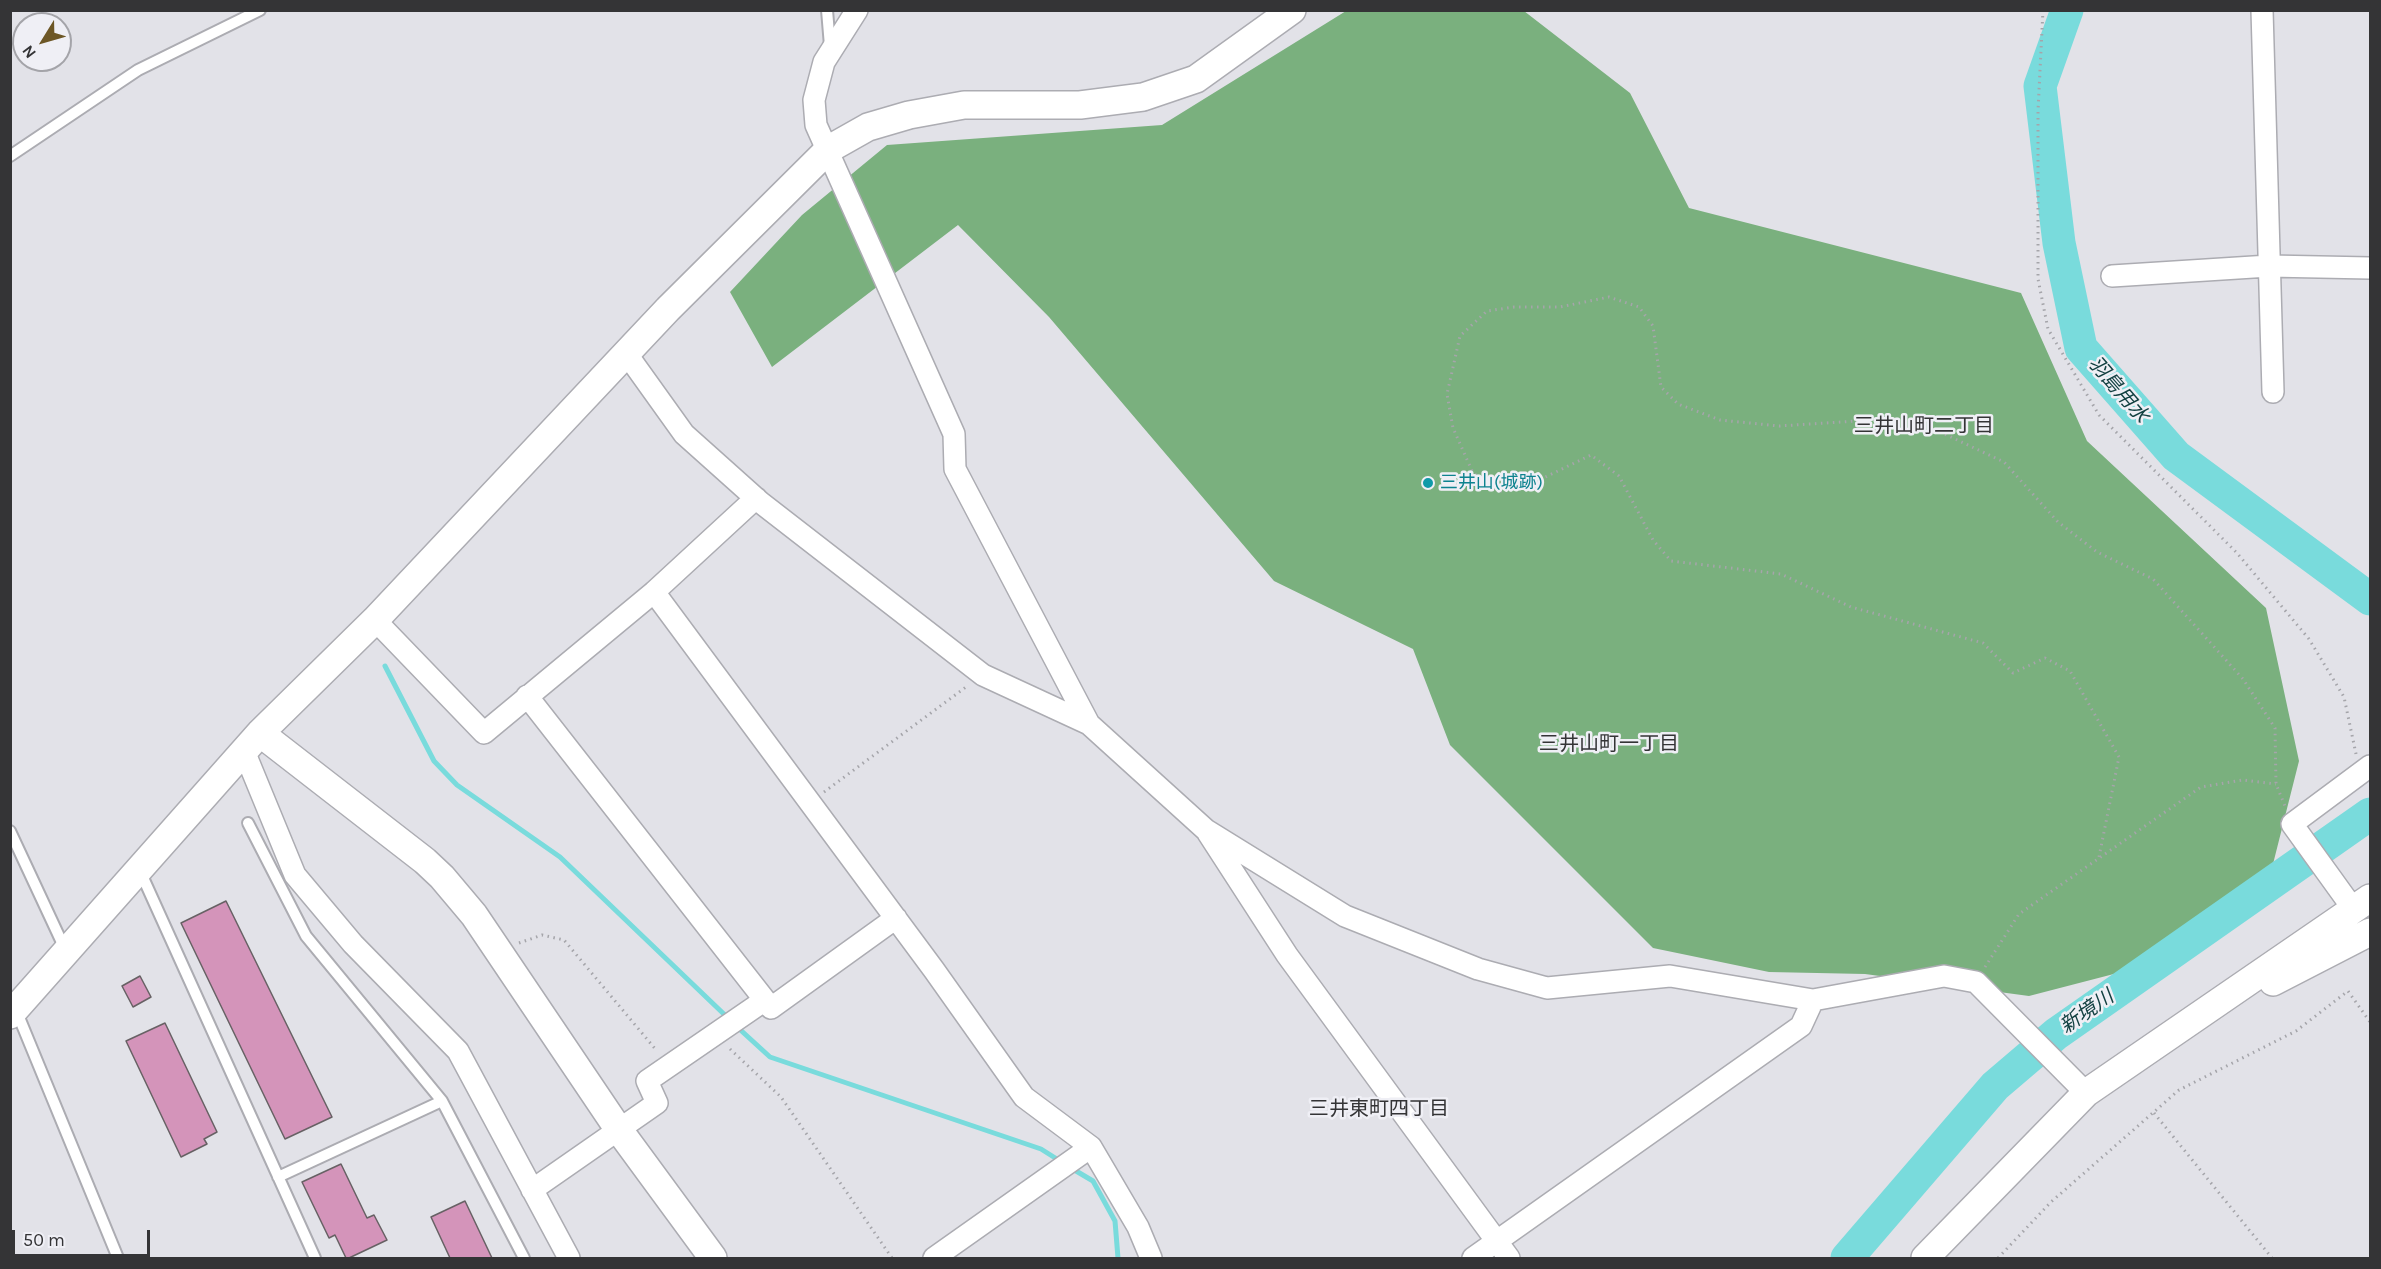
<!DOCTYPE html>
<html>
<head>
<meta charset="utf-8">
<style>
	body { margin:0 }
	#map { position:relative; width:2381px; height:1269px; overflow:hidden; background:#e2e2e8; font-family:Karla,sans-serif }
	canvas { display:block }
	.frame { position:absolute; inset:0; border:12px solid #343436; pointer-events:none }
	.north { position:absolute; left:12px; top:12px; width:60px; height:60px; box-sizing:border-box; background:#efeff5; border:2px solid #a4a4a9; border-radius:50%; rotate:233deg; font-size:16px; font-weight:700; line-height:24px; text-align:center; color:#343436 }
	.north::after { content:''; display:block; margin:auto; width:21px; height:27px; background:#6d5726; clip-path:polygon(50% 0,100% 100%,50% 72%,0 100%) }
	.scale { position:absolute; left:12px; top:1230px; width:138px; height:27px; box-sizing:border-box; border:3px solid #343436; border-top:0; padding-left:8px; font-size:18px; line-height:21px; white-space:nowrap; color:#343436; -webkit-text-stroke:4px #efeff5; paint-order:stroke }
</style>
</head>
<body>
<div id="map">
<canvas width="2381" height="1269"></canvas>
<div class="frame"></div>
<div class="north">N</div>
<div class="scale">50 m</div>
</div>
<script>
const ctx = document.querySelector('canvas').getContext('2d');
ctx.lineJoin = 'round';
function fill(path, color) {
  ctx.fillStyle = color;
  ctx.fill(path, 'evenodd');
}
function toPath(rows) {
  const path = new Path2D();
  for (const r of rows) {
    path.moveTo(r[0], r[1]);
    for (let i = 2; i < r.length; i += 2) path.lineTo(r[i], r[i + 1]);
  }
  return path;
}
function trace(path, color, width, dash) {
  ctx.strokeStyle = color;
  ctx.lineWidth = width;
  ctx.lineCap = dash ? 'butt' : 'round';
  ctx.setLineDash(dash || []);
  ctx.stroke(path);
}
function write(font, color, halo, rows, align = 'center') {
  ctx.font = font + ' Karla,"Noto Sans JP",sans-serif';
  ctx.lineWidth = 5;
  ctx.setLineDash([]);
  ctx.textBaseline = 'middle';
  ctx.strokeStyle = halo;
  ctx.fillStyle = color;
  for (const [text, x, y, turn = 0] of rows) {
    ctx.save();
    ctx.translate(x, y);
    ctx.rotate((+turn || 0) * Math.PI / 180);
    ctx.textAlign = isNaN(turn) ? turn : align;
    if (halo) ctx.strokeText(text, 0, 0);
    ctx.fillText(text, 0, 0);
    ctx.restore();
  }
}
const forest = toPath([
	[1346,11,1524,11,1630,93,1689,208,2021,293,2087,441,2266,608,2299,761,2273,864,2133,969,2029,996,1865,974,1769,972,1653,948,1450,745,1413,649,1274,581,1049,317,958,225,772,367,730,292,802,215,887,145,1162,125]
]);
const stream = toPath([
	[385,666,434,761,457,785,560,857,728,1018],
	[735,1025,770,1057,1041,1149,1060,1161],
	[1071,1168,1093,1181,1115,1221,1118,1258]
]);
const river = toPath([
	[2067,10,2040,86,2059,243,2081,348,2176,456,2370,599],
	[1847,1258,1995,1086,2056,1034,2370,814]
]);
const building = toPath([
	[226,901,332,1117,285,1139,181,923,226,901],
	[140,976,151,997,133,1007,122,986,140,976],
	[165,1023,217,1132,204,1139,207,1144,181,1157,126,1041,165,1023],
	[341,1164,367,1218,374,1215,387,1240,349,1258,346,1258,335,1235,329,1238,302,1182,341,1164],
	[465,1201,492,1258,450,1258,431,1217,465,1201]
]);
const path = toPath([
	[2043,10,2038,111,2038,279,2048,329,2099,415,2237,553,2309,639,2344,697,2356,754],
	[824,792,966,687],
	[2099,857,2119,757,2070,671,2045,658,2013,673,1983,643,1851,607,1781,574,1671,561,1653,540,1619,476,1591,455,1533,483,1501,491,1473,473,1453,428,1447,394,1460,336,1487,311,1514,307,1560,307,1609,297,1639,307,1653,326,1661,387,1678,404,1720,420,1779,426,1872,420,1936,430,2004,462,2058,522,2097,552,2153,579,2243,679,2275,728,2276,784,2285,806],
	[519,943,542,935,564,940,657,1051],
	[1985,967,2019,914,2201,787,2243,780,2276,784],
	[730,1049,781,1097,892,1258],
	[2154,1113,2272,1258],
	[1998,1258,2051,1202,2179,1090,2296,1031,2348,991,2370,1022]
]);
const service = toPath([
	[827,10,830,46],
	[10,156,138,70,260,10],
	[248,823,306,936,442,1101,524,1258],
	[10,831,65,949],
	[140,871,315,1258],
	[16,1010,118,1258],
	[278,1177,442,1101]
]);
const minor = toPath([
	[857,10,824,62,814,100,816,125,954,434,955,469,1089,724],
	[2262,10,2273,392],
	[2112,276,2269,266,2370,268],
	[626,353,684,434,760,502,983,675,1089,724,1206,830,1345,916,1478,969,1547,988,1670,976,1813,1000,1944,976,1976,982,2086,1093],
	[654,592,934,970,1024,1097,1091,1147,1138,1227,1151,1258],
	[375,620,484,733,654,592,756,498],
	[527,696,771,1008,896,918],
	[244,751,295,875,353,944,458,1051,569,1258],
	[1208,833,1287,955,1509,1258],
	[2354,910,2292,824,2370,766],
	[532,1190,657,1103,647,1081,765,1000],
	[934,1258,1091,1147],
	[1473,1258,1801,1026,1813,1000]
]);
const tertiary = toPath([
	[260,733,425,861,442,877,474,915,619,1130,713,1258],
	[2273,982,2370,932],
	[10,1015,260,733,375,620,668,309,829,149,868,127,909,115,964,105,1080,105,1143,97,1196,79,1292,10],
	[1925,1258,2086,1093,2370,898]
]);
const markers = [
	[1428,483,6,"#0f9aa8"]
];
const cultureNames = [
	["三井山(城跡)",1440,483]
];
const waterNames = [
	["羽島用水",2118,390,49],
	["新境川",2087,1012,-35]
];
const neighbourhoodNames = [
	["三井山町二丁目",1924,426],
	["三井山町一丁目",1609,744],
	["三井東町四丁目",1379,1109]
];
fill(forest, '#7ab07e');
trace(stream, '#79dbdc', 5);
trace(river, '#79dbdc', 33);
fill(building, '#d494ba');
trace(building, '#676164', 1.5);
trace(service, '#acacb2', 14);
trace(minor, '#acacb2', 24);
trace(tertiary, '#acacb2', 30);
trace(path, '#a5a5aa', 3, [1.5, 4.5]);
trace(service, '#fff', 10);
trace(minor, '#fff', 21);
trace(tertiary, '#fff', 27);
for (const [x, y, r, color] of markers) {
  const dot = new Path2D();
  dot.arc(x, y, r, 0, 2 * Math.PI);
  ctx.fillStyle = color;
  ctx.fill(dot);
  trace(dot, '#efeff5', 2);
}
write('18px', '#0d838f', '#efeff5', cultureNames, 'left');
write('italic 20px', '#134142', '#efeff5', waterNames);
write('20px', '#343436', '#efeff5', neighbourhoodNames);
</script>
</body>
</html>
